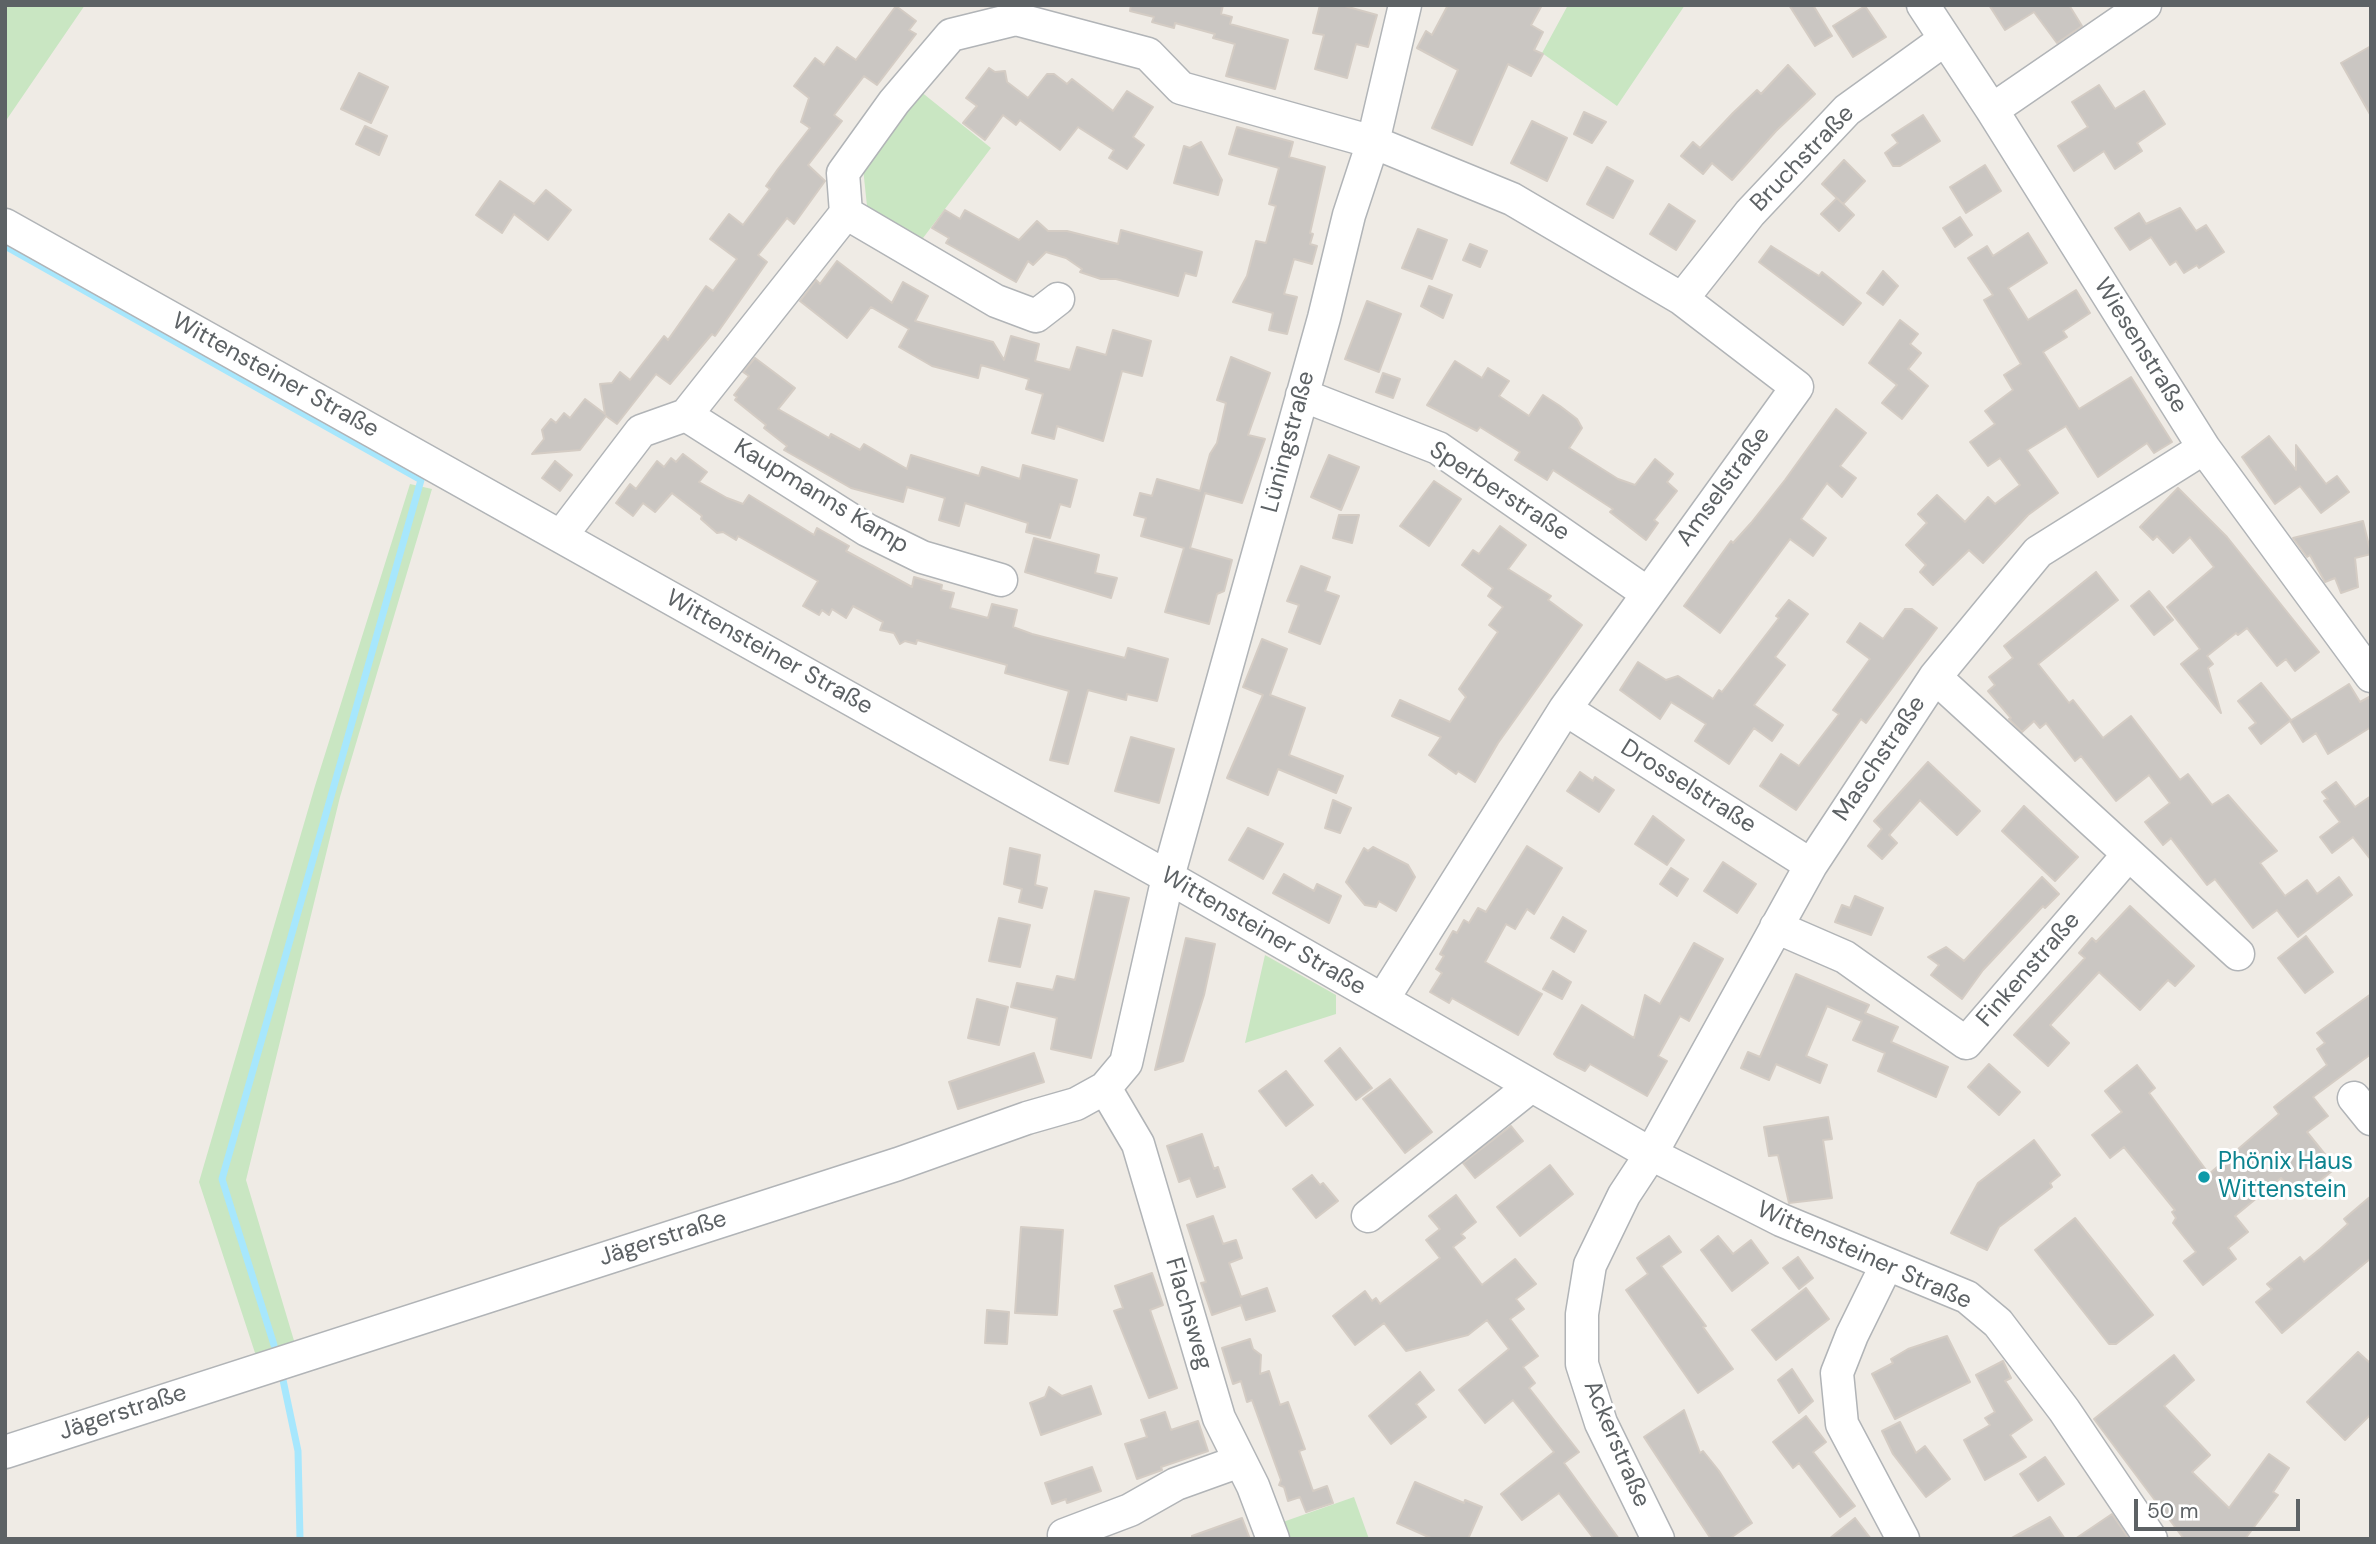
<!DOCTYPE html>
<html>
<head>
<meta charset="utf-8">
<style>
	body { margin:0 }
	#map { position:relative; width:2376px; height:1544px; overflow:hidden; background:#efebe5; font-family:"DM Sans",sans-serif }
	canvas { display:block }
	.frame { position:absolute; inset:0; border:7px solid #5d6265; pointer-events:none }
	.scale { position:absolute; left:2134px; top:1499px; width:166px; height:32px; box-sizing:border-box; border:4px solid #5d6265; border-top:0; padding-left:9px; font-size:21px; line-height:24px; white-space:nowrap; color:#5d6265; -webkit-text-stroke:5px #fff; paint-order:stroke }
</style>
</head>
<body>
<div id="map">
<canvas width="2376" height="1544"></canvas>
<div class="frame"></div>
<div class="scale">50 m</div>
</div>
<script>
const ctx = document.querySelector('canvas').getContext('2d');
ctx.lineJoin = 'round';
function fill(path, color) {
  ctx.fillStyle = color;
  ctx.fill(path, 'evenodd');
}
function toPath(rows) {
  const path = new Path2D();
  for (const r of rows) {
    path.moveTo(r[0], r[1]);
    for (let i = 2; i < r.length; i += 2) path.lineTo(r[i], r[i + 1]);
  }
  return path;
}
function trace(path, color, width, dash) {
  ctx.strokeStyle = color;
  ctx.lineWidth = width;
  ctx.lineCap = dash ? 'butt' : 'round';
  ctx.setLineDash(dash || []);
  ctx.stroke(path);
}
function write(font, color, halo, rows, align = 'center') {
  ctx.font = font + ' "DM Sans",sans-serif';
  ctx.lineWidth = 6;
  ctx.setLineDash([]);
  ctx.textBaseline = 'middle';
  ctx.strokeStyle = halo;
  ctx.fillStyle = color;
  for (const [text, x, y, turn = 0] of rows) {
    ctx.save();
    ctx.translate(x, y);
    ctx.rotate((+turn || 0) * Math.PI / 180);
    ctx.textAlign = isNaN(turn) ? turn : align;
    if (halo) ctx.strokeText(text, 0, 0);
    ctx.fillText(text, 0, 0);
    ctx.restore();
  }
}
const green = toPath([
	[5,5,85,5,5,122],
	[1568,5,1685,5,1617,106,1542,53],
	[920,91,991,148,920,242,867,206,863,168],
	[410,484,432,489,340,797,246,1180,295,1344,257,1359,199,1182,315,786],
	[1265,955,1336,995,1336,1014,1245,1043],
	[1354,1497,1369,1539,1284,1539,1280,1523]
]);
const stream = toPath([
	[5,246,421,480,222,1179,274,1345],
	[283,1380,298,1451,300,1539]
]);
const building = toPath([
	[1131,5,1223,5,1221,14,1232,17,1230,24,1288,40,1275,89,1226,76,1235,44,1213,38,1215,34,1175,23,1174,28,1152,22,1154,17,1130,11,1131,5],
	[1320,5,1341,5,1377,15,1368,47,1356,44,1347,78,1315,69,1324,35,1313,33,1320,5],
	[1448,5,1542,5,1531,25,1543,32,1534,50,1543,54,1531,76,1508,64,1472,145,1432,128,1458,70,1417,48,1426,31,1432,35,1448,5],
	[1789,5,1813,5,1832,36,1815,46,1789,5],
	[1989,5,2069,5,2082,26,2057,43,2034,12,2005,30,1989,5],
	[896,6,916,21,909,30,916,34,877,85,864,76,834,115,842,121,808,165,825,181,794,224,787,218,758,255,767,262,715,336,712,334,670,384,656,374,617,424,606,416,580,450,532,454,544,439,542,430,551,419,556,423,564,413,570,418,585,399,605,414,600,384,612,383,620,372,630,380,664,336,668,340,706,286,713,291,737,259,710,239,729,214,743,225,770,189,766,186,778,169,810,128,801,122,809,98,794,86,815,58,824,65,837,47,856,60,896,6],
	[1865,6,1886,37,1853,57,1833,26,1865,6],
	[2371,46,2371,116,2341,63,2371,46],
	[1788,65,1815,94,1776,131,1732,180,1712,163,1703,174,1681,156,1693,142,1700,148,1733,113,1757,90,1761,94,1788,65],
	[989,68,995,72,1005,71,1007,82,1028,98,1047,74,1054,74,1067,84,1072,79,1113,111,1127,91,1153,107,1133,137,1144,145,1127,169,1109,158,1114,150,1078,127,1060,150,1020,120,1016,125,1003,115,985,140,963,123,977,106,966,98,989,68],
	[359,73,388,87,371,123,341,109,359,73],
	[2099,85,2115,109,2144,91,2165,124,2137,143,2142,151,2115,169,2104,151,2074,171,2058,146,2088,127,2072,102,2099,85],
	[1584,112,1606,122,1592,143,1574,134,1584,112],
	[1923,115,1940,141,1900,166,1893,166,1885,153,1898,143,1892,135,1923,115],
	[1532,121,1567,138,1547,181,1511,163,1532,121],
	[365,126,387,136,379,155,356,144,365,126],
	[1237,127,1293,142,1289,157,1325,167,1310,233,1313,234,1310,244,1317,246,1312,264,1294,259,1284,294,1297,297,1287,334,1269,330,1273,313,1233,302,1247,276,1256,241,1266,243,1276,206,1269,204,1279,168,1229,154,1237,127],
	[1201,142,1222,180,1218,195,1174,183,1184,146,1190,148,1201,142],
	[1844,160,1865,181,1843,204,1822,184,1844,160],
	[1985,165,2001,191,1966,213,1950,187,1985,165],
	[1607,167,1633,181,1613,218,1587,204,1607,167],
	[500,181,534,204,546,190,571,210,548,240,514,214,502,233,476,215,500,181],
	[1837,198,1854,215,1839,231,1821,214,1837,198],
	[1669,204,1695,221,1676,250,1650,234,1669,204],
	[2180,208,2196,231,2206,225,2224,252,2199,268,2197,265,2184,273,2176,261,2170,265,2151,237,2130,250,2115,228,2139,213,2146,224,2180,208],
	[945,210,960,219,965,210,1019,240,1037,221,1048,231,1067,231,1118,244,1121,230,1202,252,1196,276,1185,273,1178,296,1116,279,1101,279,1080,272,1082,269,1066,258,1046,252,1033,265,1028,261,1016,282,946,243,949,238,932,228,945,210],
	[1960,217,1972,235,1955,247,1943,228,1960,217],
	[1418,229,1447,240,1432,279,1402,268,1418,229],
	[2028,233,2047,263,2008,288,2028,320,2076,290,2090,313,2063,331,2067,337,2043,352,2079,409,2131,377,2172,442,2154,453,2147,443,2098,477,2066,426,2027,450,2058,493,2028,515,1983,563,1969,550,1933,585,1920,572,1926,565,1906,545,1927,523,1918,514,1937,495,1965,522,1988,497,1995,504,2020,485,2000,458,1988,466,1970,442,1995,424,1985,411,2013,390,2004,375,2021,364,1984,300,1993,295,1968,258,1987,246,1993,256,2028,233],
	[1470,244,1487,251,1480,267,1463,260,1470,244],
	[1771,246,1819,276,1822,272,1861,303,1843,325,1759,262,1771,246],
	[837,261,892,303,903,282,928,296,915,321,993,342,1004,360,1011,336,1039,344,1035,361,1070,370,1077,347,1106,355,1113,330,1151,341,1142,376,1122,371,1103,441,1057,426,1054,439,1032,433,1043,394,1026,389,1029,379,981,365,978,378,932,366,899,347,909,329,871,307,847,338,800,301,816,280,820,284,837,261],
	[1883,271,1898,286,1883,305,1867,293,1883,271],
	[1429,286,1452,295,1443,318,1421,306,1429,286],
	[1367,301,1401,314,1379,372,1345,359,1367,301],
	[1900,320,1918,334,1910,344,1921,353,1908,369,1928,386,1902,419,1882,403,1897,385,1869,363,1900,320],
	[1231,357,1270,373,1248,435,1265,439,1242,503,1205,493,1190,548,1232,560,1224,591,1217,594,1209,624,1165,612,1184,548,1141,536,1146,518,1134,515,1140,493,1152,496,1157,479,1200,491,1210,454,1217,443,1226,403,1217,400,1231,357],
	[755,358,795,388,778,409,829,438,831,434,860,450,864,444,907,469,911,455,979,476,982,467,1020,479,1023,465,1077,480,1070,507,1060,504,1050,538,1026,532,1028,523,965,503,959,526,939,520,945,498,907,487,903,502,851,488,784,450,787,446,764,428,766,425,735,400,737,397,734,395,749,376,743,372,755,358],
	[1455,361,1482,378,1488,368,1509,381,1499,396,1529,416,1543,395,1560,406,1577,419,1582,428,1569,448,1618,479,1635,485,1655,459,1673,474,1667,482,1677,491,1654,520,1658,523,1646,540,1610,512,1613,509,1553,470,1547,480,1515,460,1520,452,1480,427,1477,431,1427,405,1455,361],
	[1383,373,1400,379,1393,398,1376,392,1383,373],
	[1836,409,1866,433,1840,466,1856,478,1842,497,1827,483,1801,519,1826,538,1813,556,1790,539,1720,633,1684,606,1731,541,1733,543,1751,523,1785,480,1836,409],
	[2269,436,2296,470,2296,445,2326,484,2337,476,2349,492,2321,513,2300,486,2275,504,2242,457,2269,436],
	[683,454,707,472,699,482,727,498,743,504,749,495,814,535,817,528,849,546,846,551,912,587,914,577,942,585,941,590,954,593,950,608,988,618,992,604,1017,610,1013,627,1032,634,1125,658,1128,648,1168,659,1157,701,1127,694,1126,700,1088,690,1068,764,1050,760,1069,691,1005,673,1007,665,917,640,916,644,905,641,900,644,894,633,880,630,883,622,853,606,846,618,832,609,829,615,822,610,819,615,803,606,818,581,738,536,736,540,723,532,717,533,701,519,702,516,672,493,655,512,643,503,633,516,616,503,630,484,636,489,657,461,664,467,671,458,676,462,683,454],
	[1329,455,1359,467,1341,510,1311,497,1329,455],
	[555,461,572,475,560,491,542,478,555,461],
	[1434,481,1461,499,1429,546,1400,526,1434,481],
	[2178,488,2227,537,2319,652,2295,671,2286,659,2277,666,2247,628,2238,635,2236,633,2207,656,2213,664,2208,668,2221,713,2181,664,2200,649,2167,607,2214,567,2190,537,2173,553,2157,536,2153,540,2140,527,2178,488],
	[1339,515,1359,515,1352,543,1333,538,1339,515],
	[2363,521,2371,554,2355,558,2358,587,2341,593,2335,578,2325,582,2310,555,2307,557,2293,538,2363,521],
	[1500,526,1526,545,1508,569,1551,596,1548,600,1582,625,1498,743,1475,782,1458,771,1456,774,1429,755,1441,737,1392,716,1400,700,1450,722,1466,697,1459,689,1498,632,1489,625,1503,607,1488,596,1493,588,1462,565,1473,550,1479,554,1500,526],
	[1034,538,1099,555,1095,573,1117,578,1111,598,1025,572,1034,538],
	[1301,566,1330,577,1325,591,1339,596,1320,644,1289,632,1299,605,1287,601,1301,566],
	[2096,572,2118,600,2038,664,2069,703,2073,700,2103,738,2131,716,2180,780,2188,774,2212,805,2228,795,2277,851,2260,863,2285,896,2307,880,2317,894,2339,877,2352,895,2298,937,2277,910,2253,928,2215,879,2207,885,2171,838,2163,845,2145,822,2170,803,2149,775,2116,801,2081,756,2075,761,2046,723,2040,728,2034,721,2022,732,2009,719,2011,718,1988,691,1995,685,1989,677,2013,658,2004,646,2096,572],
	[2149,591,2173,620,2154,635,2131,606,2149,591],
	[1789,600,1808,614,1775,657,1785,665,1754,705,1783,725,1772,741,1754,728,1729,764,1695,741,1706,724,1671,702,1660,719,1620,690,1638,662,1666,680,1678,676,1713,699,1719,690,1722,692,1779,618,1776,616,1789,600],
	[1905,609,1912,609,1937,628,1866,723,1861,719,1796,810,1760,786,1781,754,1799,766,1839,714,1833,710,1870,659,1847,642,1860,623,1883,639,1905,609],
	[1262,639,1287,649,1270,695,1305,708,1289,755,1343,776,1336,793,1278,769,1268,795,1227,778,1263,695,1243,687,1262,639],
	[2261,683,2291,720,2261,744,2249,728,2256,723,2238,701,2261,683],
	[2349,684,2360,702,2371,696,2371,727,2328,754,2316,733,2303,742,2290,721,2349,684],
	[1131,737,1174,749,1159,803,1115,791,1131,737],
	[1928,762,1980,811,1957,835,1920,800,1889,835,1897,843,1882,859,1868,846,1882,829,1874,821,1928,762],
	[1580,772,1593,781,1595,777,1614,790,1599,812,1567,791,1580,772],
	[2336,782,2355,807,2371,796,2371,860,2353,837,2332,853,2320,837,2340,822,2324,801,2328,799,2322,792,2336,782],
	[1333,800,1351,808,1340,833,1325,828,1333,800],
	[2024,806,2078,857,2055,881,2002,831,2024,806],
	[1653,816,1684,840,1667,865,1635,844,1653,816],
	[1248,828,1283,844,1263,879,1229,860,1248,828],
	[1527,846,1562,868,1534,914,1527,909,1515,929,1506,924,1485,962,1542,994,1518,1035,1452,998,1449,1003,1430,992,1442,973,1436,969,1444,956,1440,954,1453,931,1457,933,1464,920,1469,923,1478,908,1486,912,1527,846],
	[1373,847,1408,865,1415,877,1396,911,1379,901,1376,907,1365,905,1346,882,1364,848,1368,851,1373,847],
	[1010,848,1040,855,1035,885,1047,888,1042,908,1019,902,1022,889,1004,884,1010,848],
	[1723,862,1756,884,1737,913,1704,891,1723,862],
	[1671,868,1688,879,1677,896,1660,884,1671,868],
	[1284,874,1314,891,1317,884,1341,896,1329,923,1273,893,1284,874],
	[2042,877,2059,894,2045,908,2043,906,1983,970,1962,999,1931,975,1939,965,1928,957,1946,947,1964,961,2042,877],
	[1095,891,1129,898,1091,1058,1051,1049,1057,1018,1011,1007,1017,983,1053,990,1057,976,1075,980,1095,891],
	[1855,896,1883,908,1871,935,1835,922,1842,905,1850,908,1855,896],
	[2130,906,2194,966,2175,986,2168,980,2140,1010,2099,972,2050,1025,2069,1043,2048,1066,2014,1035,2085,958,2079,953,2092,938,2096,942,2130,906],
	[1563,917,1586,931,1574,952,1551,938,1563,917],
	[999,918,1030,925,1020,967,989,961,999,918],
	[2306,936,2333,972,2305,993,2278,958,2306,936],
	[1186,938,1215,944,1204,995,1183,1061,1155,1070,1186,938],
	[1694,943,1723,959,1689,1021,1680,1016,1658,1056,1667,1061,1647,1096,1590,1064,1585,1071,1557,1057,1554,1054,1582,1005,1634,1038,1645,995,1660,1004,1694,943],
	[1553,971,1571,982,1562,999,1543,989,1553,971],
	[1796,974,1869,1005,1865,1013,1898,1027,1891,1042,1948,1067,1936,1097,1878,1071,1885,1053,1853,1040,1862,1021,1827,1006,1806,1056,1827,1065,1820,1083,1776,1064,1769,1080,1741,1068,1748,1052,1760,1057,1796,974],
	[2371,994,2371,1054,2313,1097,2328,1116,2307,1132,2336,1168,2313,1186,2309,1180,2293,1192,2281,1178,2235,1216,2248,1232,2228,1248,2236,1259,2203,1285,2184,1261,2196,1252,2173,1223,2176,1218,2172,1212,2175,1210,2124,1147,2110,1158,2092,1135,2122,1112,2105,1091,2137,1065,2155,1088,2149,1093,2209,1174,2279,1114,2274,1107,2327,1065,2317,1049,2325,1043,2317,1033,2371,994],
	[977,999,1008,1007,999,1045,968,1038,977,999],
	[1340,1048,1372,1088,1356,1100,1325,1061,1340,1048],
	[1034,1053,1044,1082,958,1109,949,1082,1034,1053],
	[1989,1064,2020,1092,1999,1115,1968,1087,1989,1064],
	[1286,1071,1313,1105,1286,1126,1259,1091,1286,1071],
	[1390,1079,1432,1132,1405,1153,1363,1099,1390,1079],
	[1828,1117,1832,1139,1823,1140,1832,1198,1789,1203,1778,1155,1769,1156,1764,1127,1828,1117],
	[1511,1126,1523,1141,1475,1178,1463,1163,1511,1126],
	[1202,1134,1214,1169,1218,1167,1225,1187,1197,1197,1190,1178,1179,1182,1167,1146,1202,1134],
	[2034,1140,2060,1175,2050,1183,2052,1187,1999,1227,1987,1250,1951,1233,1978,1183,2034,1140],
	[1550,1165,1573,1194,1520,1236,1497,1207,1550,1165],
	[1312,1175,1320,1185,1323,1183,1338,1201,1316,1218,1293,1189,1312,1175],
	[1456,1195,1476,1222,1461,1234,1465,1238,1453,1247,1482,1285,1515,1259,1536,1284,1516,1299,1524,1309,1510,1319,1538,1356,1523,1367,1535,1383,1529,1388,1579,1452,1564,1463,1619,1539,1594,1539,1559,1493,1522,1520,1501,1494,1554,1452,1513,1400,1485,1423,1459,1390,1509,1349,1487,1320,1468,1335,1406,1351,1384,1323,1355,1345,1333,1316,1365,1291,1372,1301,1376,1298,1380,1304,1440,1258,1426,1240,1440,1229,1429,1216,1456,1195],
	[2371,1196,2371,1258,2282,1333,2256,1302,2272,1289,2267,1284,2300,1257,2304,1262,2320,1249,2348,1224,2344,1219,2371,1196],
	[1213,1216,1223,1244,1236,1240,1242,1258,1229,1263,1241,1297,1267,1288,1275,1311,1246,1320,1241,1305,1212,1315,1201,1283,1206,1282,1187,1225,1213,1216],
	[2075,1218,2153,1315,2116,1344,2109,1344,2035,1250,2075,1218],
	[1021,1227,1063,1230,1057,1315,1015,1313,1021,1227],
	[1669,1236,1681,1252,1661,1266,1706,1326,1703,1327,1733,1369,1698,1393,1626,1290,1648,1274,1637,1258,1669,1236],
	[1718,1236,1733,1254,1751,1240,1768,1263,1732,1291,1701,1250,1718,1236],
	[1798,1257,1813,1278,1799,1289,1783,1268,1798,1257],
	[1152,1273,1163,1305,1150,1310,1177,1388,1149,1398,1114,1311,1123,1308,1115,1286,1152,1273],
	[1806,1288,1829,1319,1776,1360,1752,1330,1806,1288],
	[987,1310,1009,1312,1007,1344,985,1343,987,1310],
	[1947,1336,1970,1382,1895,1419,1872,1374,1893,1363,1891,1359,1908,1349,1947,1336],
	[1250,1339,1253,1349,1261,1355,1260,1374,1269,1371,1280,1405,1288,1402,1305,1449,1299,1451,1313,1491,1327,1486,1333,1503,1306,1512,1300,1497,1288,1501,1284,1487,1279,1485,1281,1480,1252,1400,1247,1402,1241,1381,1233,1384,1222,1348,1250,1339],
	[2358,1352,2371,1364,2371,1414,2345,1440,2307,1402,2358,1352],
	[2174,1355,2194,1380,2164,1406,2210,1455,2192,1472,2229,1508,2269,1454,2289,1468,2273,1492,2278,1495,2245,1539,2184,1539,2094,1419,2174,1355],
	[2003,1361,2011,1378,2005,1381,2032,1420,2010,1435,2026,1457,1985,1480,1964,1440,1990,1425,1985,1418,1995,1412,1976,1375,2003,1361],
	[1792,1369,1813,1401,1799,1413,1778,1380,1792,1369],
	[1420,1372,1434,1390,1416,1404,1426,1417,1391,1444,1369,1416,1420,1372],
	[1091,1386,1101,1414,1041,1435,1030,1403,1045,1397,1049,1387,1062,1396,1091,1386],
	[1684,1410,1700,1453,1703,1451,1719,1471,1752,1523,1729,1539,1711,1539,1644,1437,1684,1410],
	[1165,1412,1171,1430,1198,1421,1208,1451,1161,1467,1162,1470,1137,1479,1125,1444,1147,1437,1141,1420,1165,1412],
	[1806,1416,1826,1442,1813,1452,1855,1506,1840,1517,1799,1463,1793,1468,1773,1442,1806,1416],
	[1900,1422,1916,1453,1925,1446,1950,1479,1926,1497,1893,1454,1882,1431,1900,1422],
	[2045,1457,2064,1484,2038,1501,2020,1474,2045,1457],
	[1092,1467,1101,1491,1067,1503,1066,1499,1052,1504,1045,1483,1092,1467],
	[1415,1482,1464,1503,1465,1500,1482,1507,1468,1539,1433,1539,1397,1523,1415,1482],
	[2112,1514,2129,1539,2075,1539,2112,1514],
	[2050,1517,2065,1539,2010,1539,2050,1517],
	[1242,1518,1250,1539,1192,1539,1192,1536,1242,1518],
	[1855,1518,1871,1539,1829,1539,1855,1518]
]);
const minor = toPath([
	[1923,5,1992,110,2204,448,2371,676],
	[1992,110,2145,5],
	[5,225,1168,877,1651,1154,1781,1220,1967,1297,1998,1323,2064,1410,2151,1539],
	[1058,299,1036,316,996,301,846,213,843,173,894,102,951,35,1016,19,1148,54,1181,88,1373,142,1512,199,1682,299,1797,387,1565,709,1383,999],
	[1682,299,1750,213,1847,110,1944,40],
	[1302,395,1438,448,1647,593],
	[686,415,867,530,922,557,1001,580],
	[561,536,641,431,686,415,846,213],
	[1935,677,2238,954],
	[1565,709,1811,865],
	[1776,927,1845,957,1966,1043,2128,855],
	[1105,1088,1138,1144,1219,1418,1253,1486,1273,1539],
	[2354,1098,2371,1119],
	[1368,1216,1531,1086],
	[1886,1266,1852,1335,1837,1373,1842,1424,1903,1539],
	[5,1452,898,1164,1027,1118,1076,1104,1105,1088,1126,1063,1168,877,1324,318,1349,215,1373,142,1405,5],
	[1064,1535,1130,1510,1176,1484,1240,1461],
	[1658,1539,1601,1423,1582,1364,1582,1314,1590,1265,1624,1195,1651,1154,1811,865,1935,677,2038,552,2204,448]
]);
const markers = [
	[2204,1177,7,"#0f9aa8"]
];
const streetNames = [
	["Bruchstraße",1803,159,-46],
	["Wiesenstraße",2140,346,58],
	["Wittensteiner Straße",275,376,29],
	["Lüningstraße",1289,442,-75],
	["Amselstraße",1724,487,-54],
	["Sperberstraße",1499,492,33],
	["Kaupmanns Kamp",821,497,31],
	["Wittensteiner Straße",769,653,29],
	["Maschstraße",1880,759,-56],
	["Drosselstraße",1688,787,32],
	["Wittensteiner Straße",1263,932,30],
	["Finkenstraße",2029,970,-49],
	["Jägerstraße",663,1239,-18],
	["Wittensteiner Straße",1864,1256,24],
	["Flachsweg",1188,1314,74],
	["Jägerstraße",123,1413,-18],
	["Ackerstraße",1616,1444,67]
];
const cultureNames = [
	["Phönix Haus",2218,1163],
	["Wittenstein",2218,1191]
];
fill(green, '#c9e6c2');
trace(stream, '#a7e7fd', 7);
fill(building, '#cac6c2');
trace(building, '#d4ccc4', 2);
trace(minor, '#b1b4b7', 35);
trace(minor, '#fff', 32);
for (const [x, y, r, color] of markers) {
  const dot = new Path2D();
  dot.arc(x, y, r, 0, 2 * Math.PI);
  ctx.fillStyle = color;
  ctx.fill(dot);
  trace(dot, '#fff', 2.5);
}
write('24px', '#5d6265', '#fff', streetNames);
write('24px', '#0d838f', '#fff', cultureNames, 'left');
</script>
</body>
</html>
